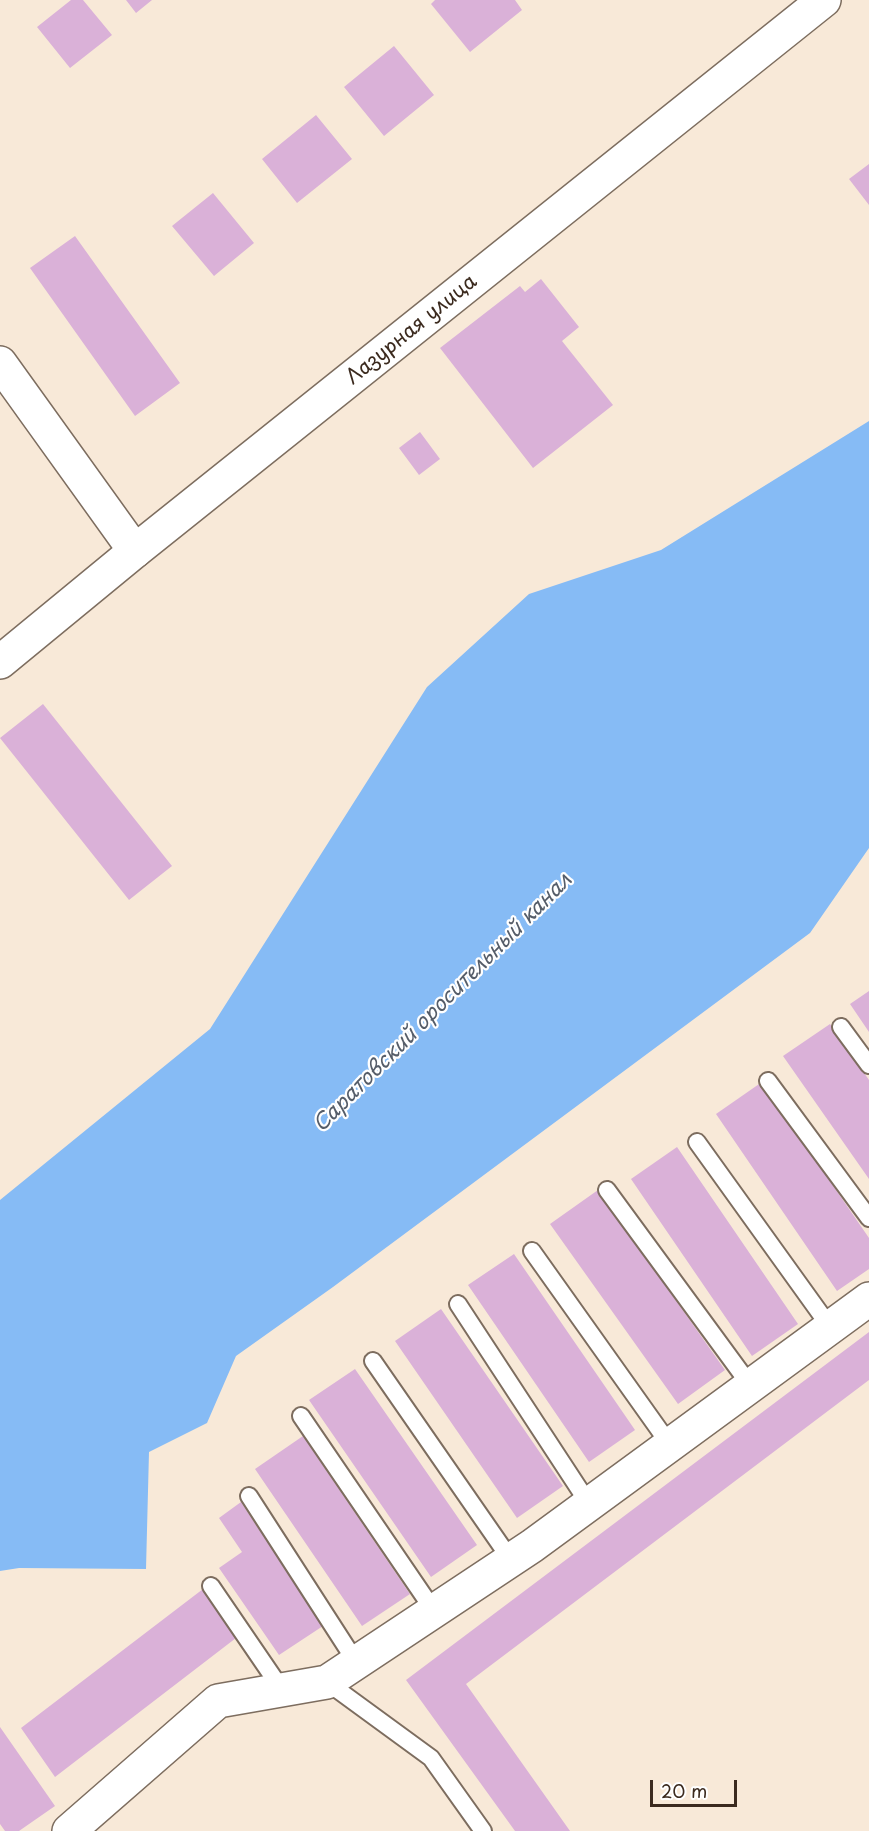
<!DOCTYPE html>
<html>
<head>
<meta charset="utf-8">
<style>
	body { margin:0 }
	#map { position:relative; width:869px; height:1831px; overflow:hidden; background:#f8e9d8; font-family:"Playpen Sans",sans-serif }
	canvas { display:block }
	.scale { position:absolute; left:650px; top:1780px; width:87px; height:27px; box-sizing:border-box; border:3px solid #3b2a1e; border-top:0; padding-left:8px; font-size:18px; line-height:21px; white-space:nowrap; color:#3b2a1e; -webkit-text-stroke:4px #fff; paint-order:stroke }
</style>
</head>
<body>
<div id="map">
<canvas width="869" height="1831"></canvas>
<div class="scale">20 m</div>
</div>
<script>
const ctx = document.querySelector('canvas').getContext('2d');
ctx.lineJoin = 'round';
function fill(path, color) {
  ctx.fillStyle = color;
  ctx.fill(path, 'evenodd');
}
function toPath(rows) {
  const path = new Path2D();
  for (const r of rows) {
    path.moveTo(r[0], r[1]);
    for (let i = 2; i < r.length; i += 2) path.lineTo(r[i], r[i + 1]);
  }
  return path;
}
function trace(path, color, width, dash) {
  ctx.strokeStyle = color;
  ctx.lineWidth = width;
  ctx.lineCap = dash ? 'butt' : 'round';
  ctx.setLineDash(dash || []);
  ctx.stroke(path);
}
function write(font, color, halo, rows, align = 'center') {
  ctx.font = font + ' "Playpen Sans",sans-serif';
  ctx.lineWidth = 4.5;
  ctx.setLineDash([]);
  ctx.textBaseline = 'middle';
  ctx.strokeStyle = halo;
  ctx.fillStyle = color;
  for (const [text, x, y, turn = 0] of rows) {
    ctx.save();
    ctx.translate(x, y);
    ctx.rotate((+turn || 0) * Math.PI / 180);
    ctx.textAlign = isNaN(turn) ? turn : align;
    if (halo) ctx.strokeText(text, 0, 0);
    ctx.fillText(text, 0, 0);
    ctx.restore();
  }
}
const water = toPath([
	[869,421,869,848,810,933,333,1287,236,1356,207,1423,149,1452,146,1569,19,1568,0,1571,0,1200,210,1029,427,687,529,594,661,550]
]);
const building = toPath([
	[71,0,83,0,112,35,70,68,37,27],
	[126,0,152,0,136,13],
	[435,0,515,0,522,10,470,52,431,4],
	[394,46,434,95,384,136,344,87],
	[316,115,352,159,297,203,262,159],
	[869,164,869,205,849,179],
	[213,193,254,243,214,276,172,226],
	[75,236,180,383,135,416,30,268],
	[541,279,579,327,562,341,613,405,533,468,440,348,520,286,525,292],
	[420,432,440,459,419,475,399,448],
	[43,704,172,866,129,900,0,738],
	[869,991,869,1032,850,1004],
	[830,1024,869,1080,869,1179,783,1056],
	[762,1082,869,1238,869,1269,837,1291,716,1114],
	[677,1147,798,1324,752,1356,631,1179],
	[598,1190,725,1370,678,1404,550,1224],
	[514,1254,635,1430,589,1462,468,1285],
	[441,1309,563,1486,517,1518,395,1341],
	[869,1332,869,1380,466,1684,570,1831,515,1831,406,1680],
	[355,1369,477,1545,431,1577,309,1400],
	[303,1436,410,1594,362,1626,255,1469],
	[241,1502,323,1626,279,1655,219,1568,242,1552,219,1518],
	[203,1589,236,1638,55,1777,21,1728],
	[0,1727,55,1806,19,1831,5,1831,0,1824]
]);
const service = toPath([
	[841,1027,869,1065],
	[768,1081,869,1218],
	[697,1142,830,1327],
	[607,1190,750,1385],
	[532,1251,670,1445],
	[458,1304,589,1504],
	[373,1361,511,1560],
	[301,1416,434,1611],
	[249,1496,356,1662],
	[211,1586,282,1690],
	[327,1682,431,1758,483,1831]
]);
const minor = toPath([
	[0,363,135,551],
	[69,1831,218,1701,327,1682,532,1546,869,1299]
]);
const tertiary = toPath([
	[0,662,135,551,824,0]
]);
const streetNames = [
	["Лазурная улица",412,330,-39]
];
const waterNames = [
	["Саратовский оросительный канал",443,1003,-45]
];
fill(water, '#86bbf5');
fill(building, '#dab1d8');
trace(service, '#7d6d5f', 20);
trace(minor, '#7d6d5f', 36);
trace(tertiary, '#7d6d5f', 36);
trace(service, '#fff', 16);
trace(minor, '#fff', 33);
trace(tertiary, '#fff', 33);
write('20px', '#3b2a1e', '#fff', streetNames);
write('italic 21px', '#555d69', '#fff', waterNames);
</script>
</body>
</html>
